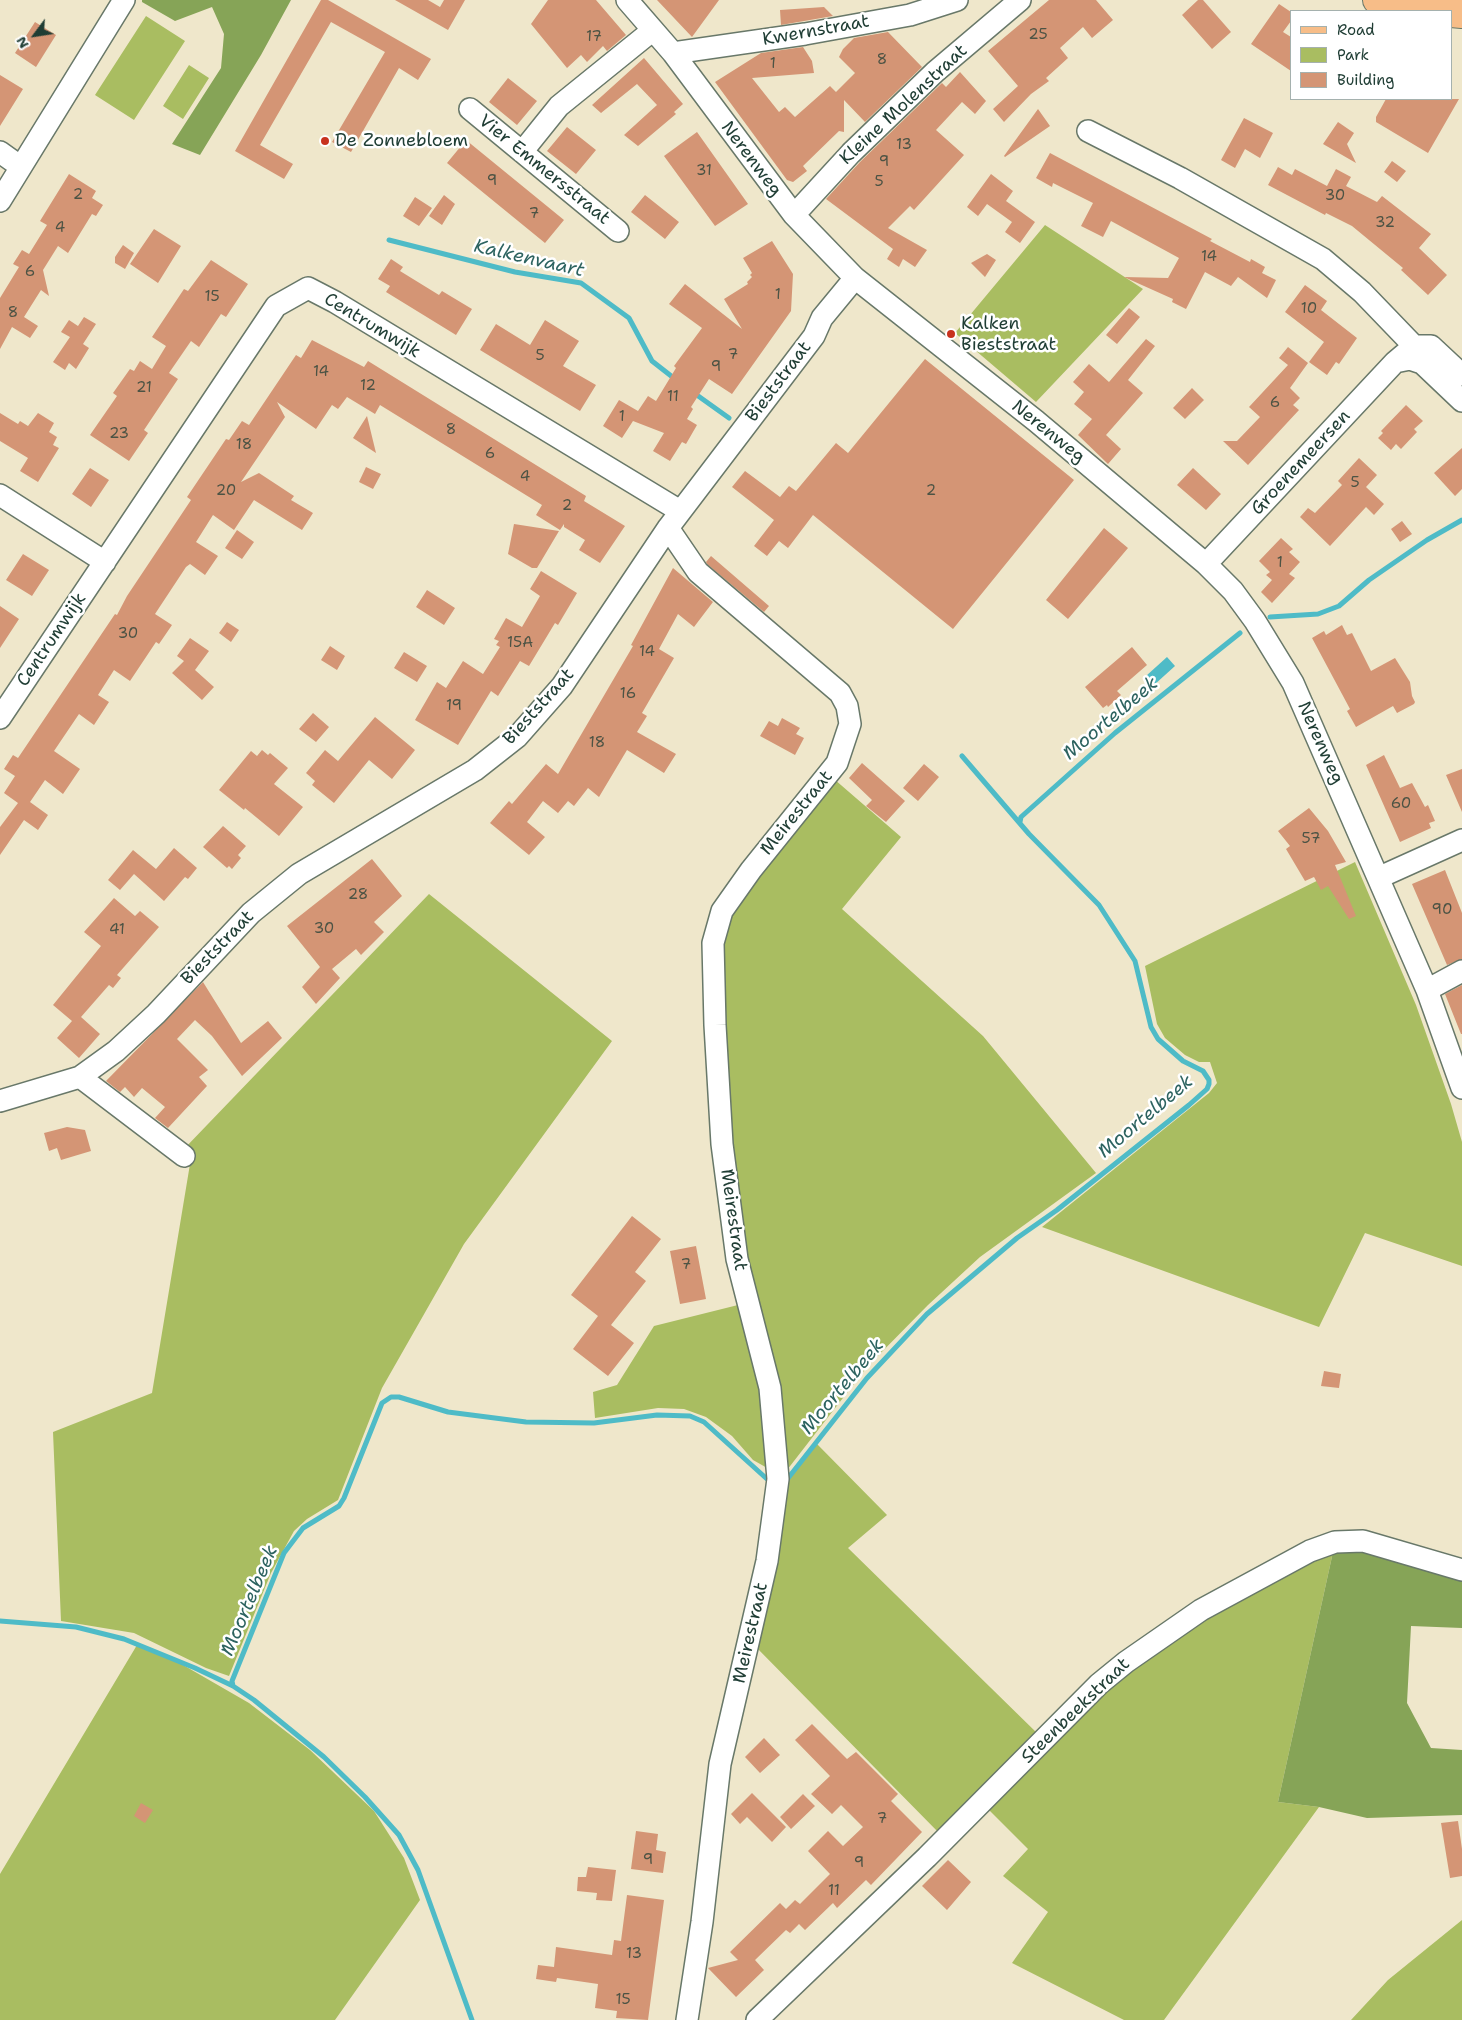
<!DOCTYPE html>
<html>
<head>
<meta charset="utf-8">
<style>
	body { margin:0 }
	#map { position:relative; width:1462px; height:2020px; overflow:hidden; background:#efe7cb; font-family:"Shantell Sans",sans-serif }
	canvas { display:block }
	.legend { position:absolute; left:1290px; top:10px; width:162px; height:90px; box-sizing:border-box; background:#fff; border:1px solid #a5b1ae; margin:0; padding:6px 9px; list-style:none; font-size:15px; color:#1f3d34 }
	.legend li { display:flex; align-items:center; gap:10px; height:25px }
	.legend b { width:25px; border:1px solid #a5b1ae }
	.north { position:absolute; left:10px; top:10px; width:50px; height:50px; -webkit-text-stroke:4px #fff; paint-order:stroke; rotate:239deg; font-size:14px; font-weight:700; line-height:20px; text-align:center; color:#1f3d34 }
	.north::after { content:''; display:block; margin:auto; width:18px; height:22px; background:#1f3d34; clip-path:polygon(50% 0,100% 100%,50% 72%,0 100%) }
</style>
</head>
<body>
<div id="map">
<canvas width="1462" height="2020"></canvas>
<ul class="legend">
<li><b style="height:6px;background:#f7bd88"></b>Road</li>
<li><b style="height:14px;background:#a9bd61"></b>Park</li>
<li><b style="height:14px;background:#d49575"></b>Building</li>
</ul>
<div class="north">N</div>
</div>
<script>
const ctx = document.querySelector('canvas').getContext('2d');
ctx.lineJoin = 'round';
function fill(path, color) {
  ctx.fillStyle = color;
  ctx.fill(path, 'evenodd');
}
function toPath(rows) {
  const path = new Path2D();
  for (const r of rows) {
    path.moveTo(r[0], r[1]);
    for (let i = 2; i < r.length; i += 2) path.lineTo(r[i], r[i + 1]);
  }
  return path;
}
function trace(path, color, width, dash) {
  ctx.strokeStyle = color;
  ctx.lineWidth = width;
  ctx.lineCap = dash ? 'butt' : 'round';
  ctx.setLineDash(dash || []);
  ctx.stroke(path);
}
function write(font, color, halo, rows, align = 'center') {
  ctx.font = font + ' "Shantell Sans",sans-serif';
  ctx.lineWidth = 5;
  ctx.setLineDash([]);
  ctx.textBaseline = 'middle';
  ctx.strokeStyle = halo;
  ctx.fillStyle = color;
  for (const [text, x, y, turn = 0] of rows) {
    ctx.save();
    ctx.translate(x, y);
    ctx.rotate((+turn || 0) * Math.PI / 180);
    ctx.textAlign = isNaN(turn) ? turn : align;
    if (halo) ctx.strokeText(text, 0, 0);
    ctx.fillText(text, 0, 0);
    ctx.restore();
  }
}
const green = toPath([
	[146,16,185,41,134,120,95,95],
	[189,65,209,78,183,119,163,106],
	[1045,225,1143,289,1036,402,955,333],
	[834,779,901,837,842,909,983,1036,1096,1173,980,1257,928,1305,867,1367,787,1470,736,1221,721,953,731,912],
	[1355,862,1416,1005,1451,1104,1462,1142,1462,1266,1365,1233,1319,1327,1042,1227,1209,1093,1217,1083,1210,1062,1199,1062,1185,1055,1165,1038,1157,1024,1145,966],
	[429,894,612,1041,464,1244,382,1388,338,1500,307,1519,294,1531,271,1573,229,1676,206,1668,134,1633,61,1621,53,1432,152,1393,191,1158,183,1150],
	[742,1304,758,1369,769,1469,753,1460,732,1436,706,1417,684,1409,658,1408,595,1418,593,1392,617,1385,654,1326],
	[817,1444,887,1515,848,1548,1038,1734,940,1834,755,1646,788,1479],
	[1333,1552,1278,1802,1319,1807,1164,2020,1124,2020,1012,1963,1048,1912,1003,1876,1028,1849,988,1809,1111,1684,1210,1615,1276,1578],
	[137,1645,164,1654,249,1703,310,1750,374,1811,404,1858,420,1900,335,2020,0,2020,0,1874],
	[1462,1920,1462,2020,1351,2020,1388,1980]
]);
const forest = toPath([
	[142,0,291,0,261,55,200,155,172,144,221,68,224,34,212,7,175,21,142,2],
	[1365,1551,1462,1578,1462,1628,1411,1626,1407,1703,1431,1748,1462,1750,1462,1815,1367,1818,1319,1807,1278,1802,1333,1552]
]);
const water = toPath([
	[1167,657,1175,666,1154,685,1146,676]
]);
const stream = toPath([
	[389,240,515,272,581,283,629,318,652,361,675,379],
	[694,393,729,418],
	[1270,617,1318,614,1339,606,1369,580,1427,540,1462,520],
	[1020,822,1021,817,1115,733,1240,633],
	[785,1482,867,1378,927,1314,1017,1238,1057,1210,1189,1105,1207,1089,1209,1084,1209,1080,1203,1071,1183,1061,1158,1039,1151,1027,1135,961,1099,905,1029,834,962,756],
	[0,1621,76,1627,124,1639,195,1668,233,1686,254,1700,324,1757,365,1797,399,1835,418,1870,472,2020],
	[233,1686,232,1681,284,1553,303,1528,339,1506,344,1498,382,1403,391,1397,399,1397,448,1412,526,1422,594,1423,657,1415,690,1416,704,1422,767,1479]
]);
const building = toPath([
	[321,0,328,0,431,59,418,80,399,68,351,152,332,142,385,52,331,22,260,145,293,164,284,179,235,151],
	[395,0,428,0,440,7,444,0,465,0,448,30],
	[548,0,596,0,626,35,607,51,603,46,587,62,581,55,567,68,531,24],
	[657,0,719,0,692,37],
	[1049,0,1096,0,1113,20,1092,38,1083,27,1060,48,1068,58,1046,78,1049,81,1031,94,1004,122,993,109,1018,86,988,51],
	[1198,0,1203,0,1231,32,1212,49,1182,15],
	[1279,4,1291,12,1291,21,1283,32,1291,37,1291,71,1251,44],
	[824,7,833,16,781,25,780,10],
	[35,22,56,35,36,67,15,53],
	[888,32,922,67,865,122,844,100,844,132,839,131,803,166,807,171,793,182,787,180,715,82,761,53,803,47,812,61,814,73,752,78,779,112,785,107,795,117,830,86,836,92,855,73,839,57,843,49,854,38],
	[644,58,683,104,674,112,676,114,638,146,624,135,657,105,637,84,601,113,592,105],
	[960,72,986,101,975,114,962,102,936,130,964,155,914,210,910,206,888,228,927,250,915,267,903,259,899,267,887,259,893,249,826,199,860,162,942,83,946,87],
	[0,75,23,89,0,126],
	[508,78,537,101,517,125,489,102],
	[1386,99,1459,99,1428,153,1376,122,1376,117],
	[1038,109,1050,126,1005,157,1004,156],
	[1244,118,1273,133,1260,158,1245,149,1235,168,1221,160],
	[1338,122,1354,133,1347,144,1356,163,1323,144],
	[567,127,596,150,576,174,547,151],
	[697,132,748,204,715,226,664,156],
	[466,140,564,220,545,243,447,163],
	[1050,153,1212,239,1210,241,1250,262,1251,259,1265,267,1262,273,1276,280,1267,298,1238,277,1231,286,1205,272,1186,309,1172,302,1173,299,1124,277,1168,278,1179,258,1111,221,1103,237,1081,226,1093,203,1053,183,1052,187,1036,178],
	[1392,161,1406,171,1397,182,1384,172],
	[1278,167,1292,175,1295,169,1327,186,1336,169,1351,177,1346,186,1377,202,1382,196,1431,234,1419,248,1447,275,1428,295,1401,270,1403,268,1352,226,1326,213,1325,215,1268,185],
	[69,174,96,191,92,198,103,205,96,216,92,214,68,253,58,246,43,270,49,296,41,290,24,317,38,326,30,338,12,327,0,349,0,298,19,267,13,264,22,250,29,254,47,225,40,221],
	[991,174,1013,191,1006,201,1035,222,1020,243,1005,232,1012,222,987,204,978,216,967,207],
	[444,195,455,204,442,225,429,216],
	[645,195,679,222,665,239,631,212],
	[415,197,432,208,419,226,403,216],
	[154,229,181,246,158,283,130,264],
	[772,241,793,274,791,311,732,394,709,379,691,407,693,409,687,419,697,425,686,444,682,442,670,461,653,451,664,433,633,421,622,438,603,426,619,400,638,411,648,396,656,401,676,368,674,366,702,328,669,304,685,284,742,329,724,299,748,284,747,282,752,277,750,275,752,273,743,258],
	[123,245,134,253,125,269,115,263,115,257],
	[987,254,996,260,985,277,971,263],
	[391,259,403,267,400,271,439,295,442,291,472,309,456,335,386,292,390,286,378,279],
	[211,260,248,284,226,317,221,314,199,347,191,341,169,373,178,379,144,430,148,433,129,461,90,435,117,396,113,393,130,369,134,371,140,361,152,369,166,346,152,337,184,289,188,291],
	[1305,285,1327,301,1321,310,1357,338,1339,364,1336,362,1327,375,1309,362,1324,342,1285,312],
	[1129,308,1140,317,1117,344,1106,335],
	[84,317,96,324,83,344,89,348,76,369,69,363,65,370,53,362,70,337,61,332,69,320,78,326],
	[545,320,579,341,563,366,596,385,580,411,480,350,496,324,530,345],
	[1146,339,1155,346,1128,380,1143,393,1106,435,1121,449,1108,464,1078,435,1092,419,1074,404,1084,392,1073,382,1089,364,1109,382],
	[312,340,364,367,368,361,586,496,584,501,625,526,600,563,579,550,585,540,564,527,564,524,560,530,536,515,542,505,380,405,375,414,347,397,338,409,332,405,316,429,277,402,285,417,241,482,259,473,294,496,291,500,313,513,302,530,254,500,234,530,213,515,196,542,218,556,205,575,190,564,186,567,155,614,172,625,159,644,156,642,130,681,114,670,98,695,109,702,94,725,79,714,54,751,80,769,63,794,45,780,30,802,48,815,38,830,24,820,0,855,0,827,18,803,4,793,15,776,4,769,13,755,18,758,115,614,117,615,127,596,191,500,187,497,226,439,229,440,242,421,249,425,296,355,301,358],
	[1288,347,1308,363,1290,388,1300,398,1293,405,1299,410,1248,465,1223,441,1237,441,1260,417,1249,407,1288,365,1279,358],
	[925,359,1074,480,953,629,813,515,788,548,779,541,767,556,754,546,774,520,732,487,745,471,780,497,789,486,796,491,836,443,848,453],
	[1192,388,1204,400,1185,419,1173,408],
	[1406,405,1423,421,1414,429,1417,432,1401,449,1396,444,1391,450,1378,438,1383,433,1381,431],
	[0,413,18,424,20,421,28,426,38,413,54,423,49,432,57,437,53,445,59,448,38,482,20,471,28,458,0,441],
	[367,416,376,453,353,438],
	[1462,448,1462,489,1455,496,1434,473],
	[1359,458,1377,475,1366,487,1384,504,1374,515,1366,507,1330,546,1300,517,1308,508,1315,513,1342,485,1338,481],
	[366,467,381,474,373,489,359,482],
	[90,468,109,480,91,507,72,494],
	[1193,468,1221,494,1206,510,1177,485],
	[1402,521,1412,534,1400,542,1391,529],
	[514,524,559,531,537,568,532,568,508,554],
	[1104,528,1128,548,1068,619,1046,600],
	[237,530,254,542,242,559,225,548],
	[1281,538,1293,549,1289,552,1300,562,1289,574,1295,578,1272,603,1261,592,1272,580,1266,575,1270,572,1259,561],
	[23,554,49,570,32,596,6,580],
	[711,556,769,606,764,612,707,564,706,562],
	[673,568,713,602,694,627,678,614,659,649,674,658,642,713,647,716,637,732,676,754,664,773,627,750,599,797,588,788,574,806,568,801,558,813,543,801,527,822,545,837,529,855,490,823,509,801,512,804,546,764,558,774,633,646,631,645],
	[541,571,577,593,558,625,555,623,529,666,520,661,498,696,491,691,458,745,415,720,437,682,446,688,463,661,483,674,500,647,496,645,499,641,494,639,506,618,522,627,540,596,530,589],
	[427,590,455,608,444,625,416,607],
	[0,606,19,619,0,648],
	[227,622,239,630,231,642,219,633],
	[1342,625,1347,635,1352,633,1371,671,1395,658,1410,682,1412,696,1415,702,1414,704,1397,713,1393,706,1356,727,1347,711,1350,709,1312,638,1324,631,1326,635],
	[190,638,209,651,195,670,214,687,202,700,172,673,184,661,177,656],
	[330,646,345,656,337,670,321,660],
	[1132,647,1147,665,1117,691,1121,695,1108,707,1107,705,1103,708,1085,687],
	[404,652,427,666,417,682,394,668],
	[313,713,329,727,316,742,299,729],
	[375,717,415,750,392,779,369,760,334,803,312,785,315,781,306,773,325,750,338,761],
	[782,718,800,728,796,734,804,738,795,755,760,736,769,721,778,726],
	[262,750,268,755,270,753,288,768,274,784,303,807,279,836,245,808,244,810,219,790,251,751,257,756],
	[1384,755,1400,788,1412,783,1425,807,1428,805,1435,821,1429,823,1431,828,1400,842,1366,765],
	[862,763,905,801,886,822,866,806,872,800,849,778],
	[924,764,939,777,918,801,903,788],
	[1462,769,1462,812,1446,775],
	[1309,808,1328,831,1346,862,1335,865,1356,916,1349,919,1328,886,1321,890,1314,877,1305,881,1286,849,1290,846,1278,831],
	[223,826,246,846,238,855,241,858,232,869,229,866,227,868,203,847],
	[174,848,197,868,188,879,185,877,164,901,134,874,120,890,108,880,133,850,156,869],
	[372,859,402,896,374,922,384,932,361,955,356,949,332,969,340,978,316,1004,302,987,320,967,287,926],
	[1445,870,1462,913,1462,959,1447,965,1412,884],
	[114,898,135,916,140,911,159,927,117,975,121,978,113,988,109,985,81,1017,100,1034,79,1058,57,1038,72,1021,53,1005,101,946,84,932],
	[203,982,241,1043,268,1021,282,1038,242,1076,212,1036,195,1020,177,1039,208,1070,199,1077,207,1086,168,1128,155,1118,165,1107,142,1088,134,1097,125,1087,120,1092,106,1081],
	[1462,985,1462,1034,1461,1034,1445,994],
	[67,1127,85,1130,91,1151,61,1160,57,1148,49,1151,44,1133],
	[632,1216,661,1239,635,1272,646,1281,611,1325,634,1343,608,1376,573,1349,598,1316,571,1295],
	[696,1246,706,1299,680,1304,670,1251],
	[1324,1371,1341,1374,1339,1388,1321,1386],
	[812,1724,847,1759,856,1752,898,1794,891,1801,922,1832,871,1885,866,1880,837,1908,833,1903,805,1930,799,1924,790,1933,786,1930,755,1960,764,1970,736,1997,708,1968,738,1960,730,1952,780,1903,786,1909,795,1900,800,1904,830,1874,808,1851,828,1831,843,1846,863,1827,841,1805,832,1814,811,1794,830,1776,795,1740],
	[764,1738,780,1755,760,1773,745,1757],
	[752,1793,786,1827,772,1842,747,1817,740,1824,731,1814],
	[803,1794,815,1806,791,1829,780,1817],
	[141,1803,153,1810,145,1823,134,1816],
	[1458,1821,1462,1849,1462,1876,1450,1878,1441,1823],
	[636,1831,658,1834,656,1850,666,1852,663,1873,631,1869],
	[948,1860,971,1882,947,1910,922,1886],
	[588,1867,616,1870,612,1901,596,1900,597,1893,577,1891,578,1877,586,1877],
	[627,1895,664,1900,648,2020,616,2018,617,2011,595,2008,598,1984,557,1978,556,1982,536,1979,538,1965,554,1967,556,1947,612,1955,614,1940,621,1941]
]);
const minor = toPath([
	[627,0,673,53,794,215,855,278,1036,421,1206,564,1233,591,1255,621,1293,683,1427,990,1462,1088],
	[673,53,805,34,910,15,957,0],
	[470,109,618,231],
	[1088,131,1180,178,1323,259,1362,292,1414,346],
	[0,152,21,167],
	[522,152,559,106,653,30],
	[0,201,124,0],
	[794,215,851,153,935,72,1020,0],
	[1395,362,1410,359,1422,363,1462,401],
	[0,495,105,562],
	[668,528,698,572,840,693,847,706,850,724,837,763,751,870,722,911,713,943,715,1025,722,1144,737,1259,770,1388,778,1479,767,1561,720,1764,702,1922,687,2020],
	[1206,564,1395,362,1414,346,1431,346,1462,375],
	[0,718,276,306,308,288,335,302,680,511],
	[1380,877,1462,840],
	[1427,990,1462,971],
	[80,1077,184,1156],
	[0,1101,80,1077,116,1051,156,1014,251,913,299,874,475,770,517,737,562,686,668,528,814,336,822,318,855,278],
	[757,2020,927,1857,1099,1684,1126,1662,1201,1610,1310,1551,1335,1542,1363,1541,1462,1570]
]);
const major = toPath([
	[1377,0,1438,11],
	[1451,13,1462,14]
]);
const markers = [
	[325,141,5,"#c8321e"],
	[951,334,5,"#c8321e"]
];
const numberNames = [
	["25",1038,35],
	["17",594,37],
	["8",882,60],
	["1",773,64],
	["13",904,145],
	["9",884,162],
	["31",704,171],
	["9",492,181],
	["5",879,182],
	["2",78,195],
	["30",1335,196],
	["7",534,214],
	["32",1385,223],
	["4",60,228],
	["14",1209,257],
	["6",30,272],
	["1",778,295],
	["15",212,297],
	["10",1309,309],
	["8",13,313],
	["7",733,355],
	["5",540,356],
	["9",716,367],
	["14",321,372],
	["12",368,386],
	["21",144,388],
	["11",673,397],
	["6",1275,403],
	["1",622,417],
	["8",451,430],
	["23",119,434],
	["18",244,445],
	["6",490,454],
	["4",525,477],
	["5",1355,483],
	["20",226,491],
	["2",931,491],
	["2",567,506],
	["1",1280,563],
	["30",128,634],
	["15A",520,643],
	["14",647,652],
	["16",628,694],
	["19",454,706],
	["18",597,743],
	["60",1401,804],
	["57",1311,839],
	["28",358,895],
	["90",1442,910],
	["30",324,929],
	["41",117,930],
	["7",686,1265],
	["7",882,1819],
	["9",648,1860],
	["9",859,1863],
	["11",834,1891],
	["13",634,1954],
	["15",623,2000]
];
const streetNames = [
	["Kwernstraat",816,31,-10],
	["Kleine Molenstraat",904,105,-43],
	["Nerenweg",751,159,53],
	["Vier Emmersstraat",544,170,39],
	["Centrumwijk",372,326,31],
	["Bieststraat",779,382,-53],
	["Nerenweg",1048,432,39],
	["Groenemeersen",1301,463,-47],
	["Centrumwijk",52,640,-56],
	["Bieststraat",539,707,-48],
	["Nerenweg",1320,743,66],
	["Meirestraat",797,813,-51],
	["Bieststraat",218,948,-46],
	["Meirestraat",733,1220,82],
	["Meirestraat",751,1633,-77],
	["Steenbeekstraat",1076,1711,-44]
];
const poiNames = [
	["De Zonnebloem",335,141],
	["Kalken",961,324],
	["Bieststraat",961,345]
];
const waterNames = [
	["Kalkenvaart",529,259,13],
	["Moortelbeek",1111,719,-40],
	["Moortelbeek",1146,1117,-40],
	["Moortelbeek",843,1387,-50],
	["Moortelbeek",250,1601,-67]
];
fill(green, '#a9bd61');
fill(forest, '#86a457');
fill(water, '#4ebbc7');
trace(stream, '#4ebbc7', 5);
fill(building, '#d49575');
trace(minor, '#687869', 24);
trace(major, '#687869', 30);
trace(minor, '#fff', 21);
trace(major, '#f7bd88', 28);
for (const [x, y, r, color] of markers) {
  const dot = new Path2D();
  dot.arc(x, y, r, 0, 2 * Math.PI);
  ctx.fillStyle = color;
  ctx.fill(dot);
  trace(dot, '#fff', 2);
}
write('15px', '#4c5344', null, numberNames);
write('18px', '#1f3d34', '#fff', streetNames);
write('18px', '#1f3d34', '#fff', poiNames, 'left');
write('italic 19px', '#2d6360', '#fff', waterNames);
</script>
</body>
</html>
